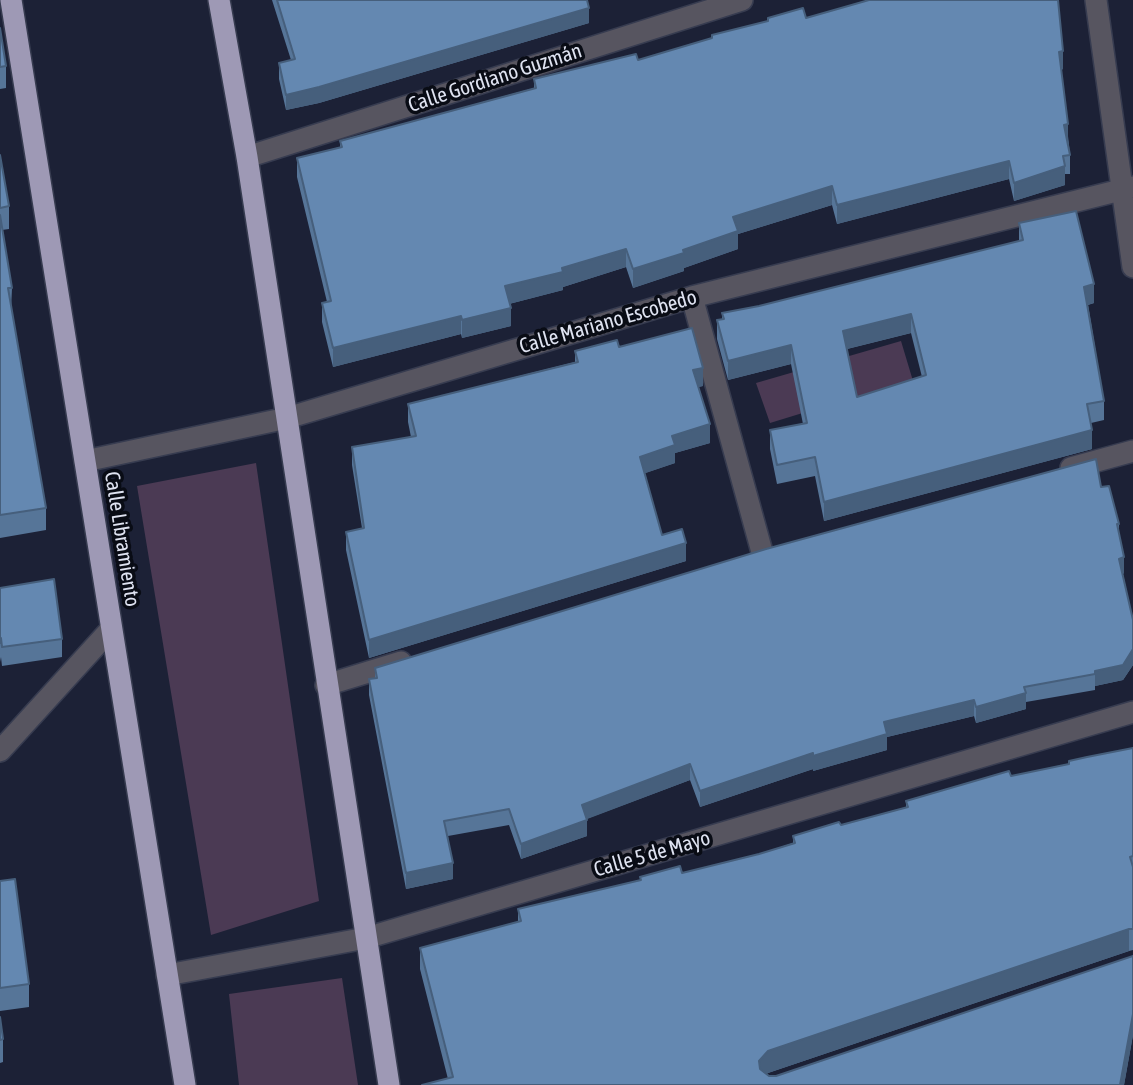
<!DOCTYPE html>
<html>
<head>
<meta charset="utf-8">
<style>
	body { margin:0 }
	canvas { display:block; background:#1c2136 }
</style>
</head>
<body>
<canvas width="1133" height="1085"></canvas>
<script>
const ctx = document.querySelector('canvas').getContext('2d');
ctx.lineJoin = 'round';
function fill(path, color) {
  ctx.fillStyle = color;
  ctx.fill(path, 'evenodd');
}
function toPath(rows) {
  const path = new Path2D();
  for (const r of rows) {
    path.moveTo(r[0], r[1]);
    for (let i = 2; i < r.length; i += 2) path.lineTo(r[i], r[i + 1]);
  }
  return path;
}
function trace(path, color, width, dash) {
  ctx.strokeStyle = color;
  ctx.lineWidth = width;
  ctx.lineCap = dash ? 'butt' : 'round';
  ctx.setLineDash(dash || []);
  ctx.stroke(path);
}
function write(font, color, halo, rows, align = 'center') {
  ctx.font = font + ' "Asap Condensed",sans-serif';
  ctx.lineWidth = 7;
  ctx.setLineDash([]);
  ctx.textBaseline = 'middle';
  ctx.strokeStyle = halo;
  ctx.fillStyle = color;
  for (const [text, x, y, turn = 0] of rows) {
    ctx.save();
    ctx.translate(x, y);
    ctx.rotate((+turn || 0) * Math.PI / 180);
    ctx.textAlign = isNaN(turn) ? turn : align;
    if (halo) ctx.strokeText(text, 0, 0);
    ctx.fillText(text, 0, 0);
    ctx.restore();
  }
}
const green = toPath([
	[901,341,916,391,864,413,858,396,770,423,756,383],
	[256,463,319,901,211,935,137,486],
	[342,978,358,1085,239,1085,229,994]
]);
const minor = toPath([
	[1096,0,1133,267],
	[247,157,742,0],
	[692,297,762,552],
	[85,461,287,418,692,297,1133,187],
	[1071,468,1133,451],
	[326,685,401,662],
	[0,751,111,629],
	[167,975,366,938,1133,712]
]);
const highway = toPath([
	[11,0,185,1085],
	[219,0,247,157,389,1085]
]);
const wall = toPath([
	[272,0,587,0,589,23,319,103,286,110,279,79,279,63,291,60],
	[768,18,806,18,1063,69,1061,70,1070,155,1070,174,1065,174,1065,185,1014,201,1009,179,837,224,832,205,738,234,738,249,684,268,684,271,633,288,626,267,563,287,563,290,509,304,511,326,462,338,461,334,333,367,322,322,322,303,327,302,297,177,297,158,340,147,340,141,534,88,534,79,638,60,712,38,712,35,768,21],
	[0,28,6,66,6,88,0,89],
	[0,155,9,206,9,229,2,230,12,288,11,310,46,508,46,530,0,538],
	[1019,223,1094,303,1088,305,1104,401,1104,420,1091,423,1092,449,824,521,815,476,777,484,770,449,770,430,803,424,791,364,728,380,717,339,717,320,722,319,722,313,759,306,1019,241],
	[911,333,922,377,857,397,847,349],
	[619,347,703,386,698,387,710,443,675,453,675,463,645,473,662,535,686,561,369,658,346,550,346,532,362,528,352,465,352,447,411,437,408,422,408,404,575,362,575,351],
	[1101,487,1119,524,1119,534,1124,573,1123,574,1133,620,1133,665,1123,680,1095,686,1095,690,1026,702,1026,709,976,723,974,716,887,737,887,750,813,771,813,769,700,807,690,780,586,819,587,836,521,859,509,825,448,836,453,879,406,889,369,695,369,679,375,678,375,668],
	[0,588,62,639,62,657,2,666,1,657,0,662],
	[1133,748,1133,950,1129,951,768,1073,766,1074,769,1076,776,1076,1133,956,1133,1035,1124,1085,422,1085,448,1079,420,969,420,948,518,922,518,909,640,880,640,877,682,873,759,854,793,843,793,836,841,825,906,808,906,801,1069,765],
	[0,881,29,984,29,1007,0,1011],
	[0,1017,3,1039,3,1062,0,1063]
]);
const shadedWall = toPath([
	[589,8,589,23,319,103,286,110,286,95],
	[1063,51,1063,69,1059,70,1059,52],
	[1068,124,1068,142,1064,125],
	[1009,161,1009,179,837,224,837,205],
	[1065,166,1065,185,1014,201,1014,183],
	[832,186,832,205,738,234,738,249,684,268,684,271,633,288,633,269,683,250,733,217],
	[626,249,626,267,563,287,563,290,505,305,505,286],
	[1094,284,1094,303,1084,306,1084,287],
	[511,308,511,326,462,338,462,320],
	[911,314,911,333,843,350,843,331],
	[461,316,461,334,333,367,333,348],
	[791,345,791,364,728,380,728,361],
	[703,368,703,386,693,388,693,370],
	[710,424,710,443,675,453,675,463,640,475,640,457,672,436],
	[1092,430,1092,449,824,521,824,502],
	[686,543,686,561,369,658,369,640],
	[1124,557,1124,573,1119,574,1119,559],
	[1133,649,1133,665,1123,680,1095,686,1095,671],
	[1026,693,1026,709,976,723,976,707],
	[974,700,974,716,887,737,887,750,813,771,813,756,884,722],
	[813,753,813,769,700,807,700,791],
	[690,764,690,780,582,821,582,805],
	[587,820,587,836,521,859,521,844],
	[453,863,453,879,406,889,406,873],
	[1129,929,1129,951,768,1073,759,1082,759,1061,768,1051],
	[1133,1014,1133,1035,1124,1085,1120,1085]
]);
const building = toPath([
	[277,0,587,0,589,8,319,87,286,95,279,63,295,59,277,0],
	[869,0,1058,0,1063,51,1059,52,1068,124,1064,125,1070,155,1063,156,1065,166,1014,183,1009,161,837,205,832,186,733,217,738,231,683,250,684,253,633,269,626,249,562,268,563,272,505,286,511,308,462,320,461,316,333,348,322,303,331,301,297,158,342,147,340,141,536,88,534,79,636,54,638,60,712,38,712,35,768,21,768,18,803,8,806,18,869,0],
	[0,28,6,66,0,67,0,28],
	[0,155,9,206,0,208,0,155],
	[1076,211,1094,284,1084,287,1104,401,1087,404,1092,430,824,502,815,457,777,465,770,430,807,423,791,345,728,361,717,320,724,319,722,313,759,306,1023,240,1019,223,1076,211],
	[911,314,926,375,857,397,843,331,911,314],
	[0,215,12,288,8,288,46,508,0,515,0,215],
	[692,328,703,368,693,370,710,424,672,436,675,445,640,457,662,535,682,529,686,543,369,640,346,532,364,528,352,447,416,436,408,404,578,362,575,351,617,340,619,347,692,328],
	[1096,459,1101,487,1109,486,1119,524,1117,524,1124,557,1119,559,1133,620,1133,649,1123,665,1095,671,1095,674,1024,687,1026,693,976,707,974,700,884,722,887,734,813,756,813,753,700,791,690,764,582,805,587,820,521,844,509,809,444,821,453,863,406,873,369,679,377,678,375,668,766,549,1096,459],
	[54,579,62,639,2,647,1,638,0,643,0,588,54,579],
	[1133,748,1133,856,1130,857,1133,867,1133,929,1129,929,768,1051,759,1061,760,1069,769,1076,776,1076,1133,956,1133,1014,1120,1085,422,1085,453,1077,420,948,521,921,518,909,641,880,640,877,680,866,682,873,759,854,795,843,793,836,839,822,841,825,908,807,906,801,1009,771,1011,776,1069,764,1069,761,1087,757,1133,748],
	[15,879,29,984,0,988,0,881,15,879],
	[0,1017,3,1039,0,1040,0,1017]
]);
const streetNames = [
	["Calle Gordiano Guzmán",495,78,-18],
	["Calle Mariano Escobedo",608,322,-16],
	["Calle Libramiento",122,539,81],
	["Calle 5 de Mayo",652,854,-16]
];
fill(green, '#4b3a54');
trace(minor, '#373c50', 24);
trace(highway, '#373c50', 24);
trace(minor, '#575560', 21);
trace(highway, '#9e99b5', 21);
fill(wall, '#567598');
fill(shadedWall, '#465f7c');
fill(building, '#6488b1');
trace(building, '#465f7c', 2);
write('21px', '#dfe3f1', '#090c15', streetNames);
</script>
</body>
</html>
